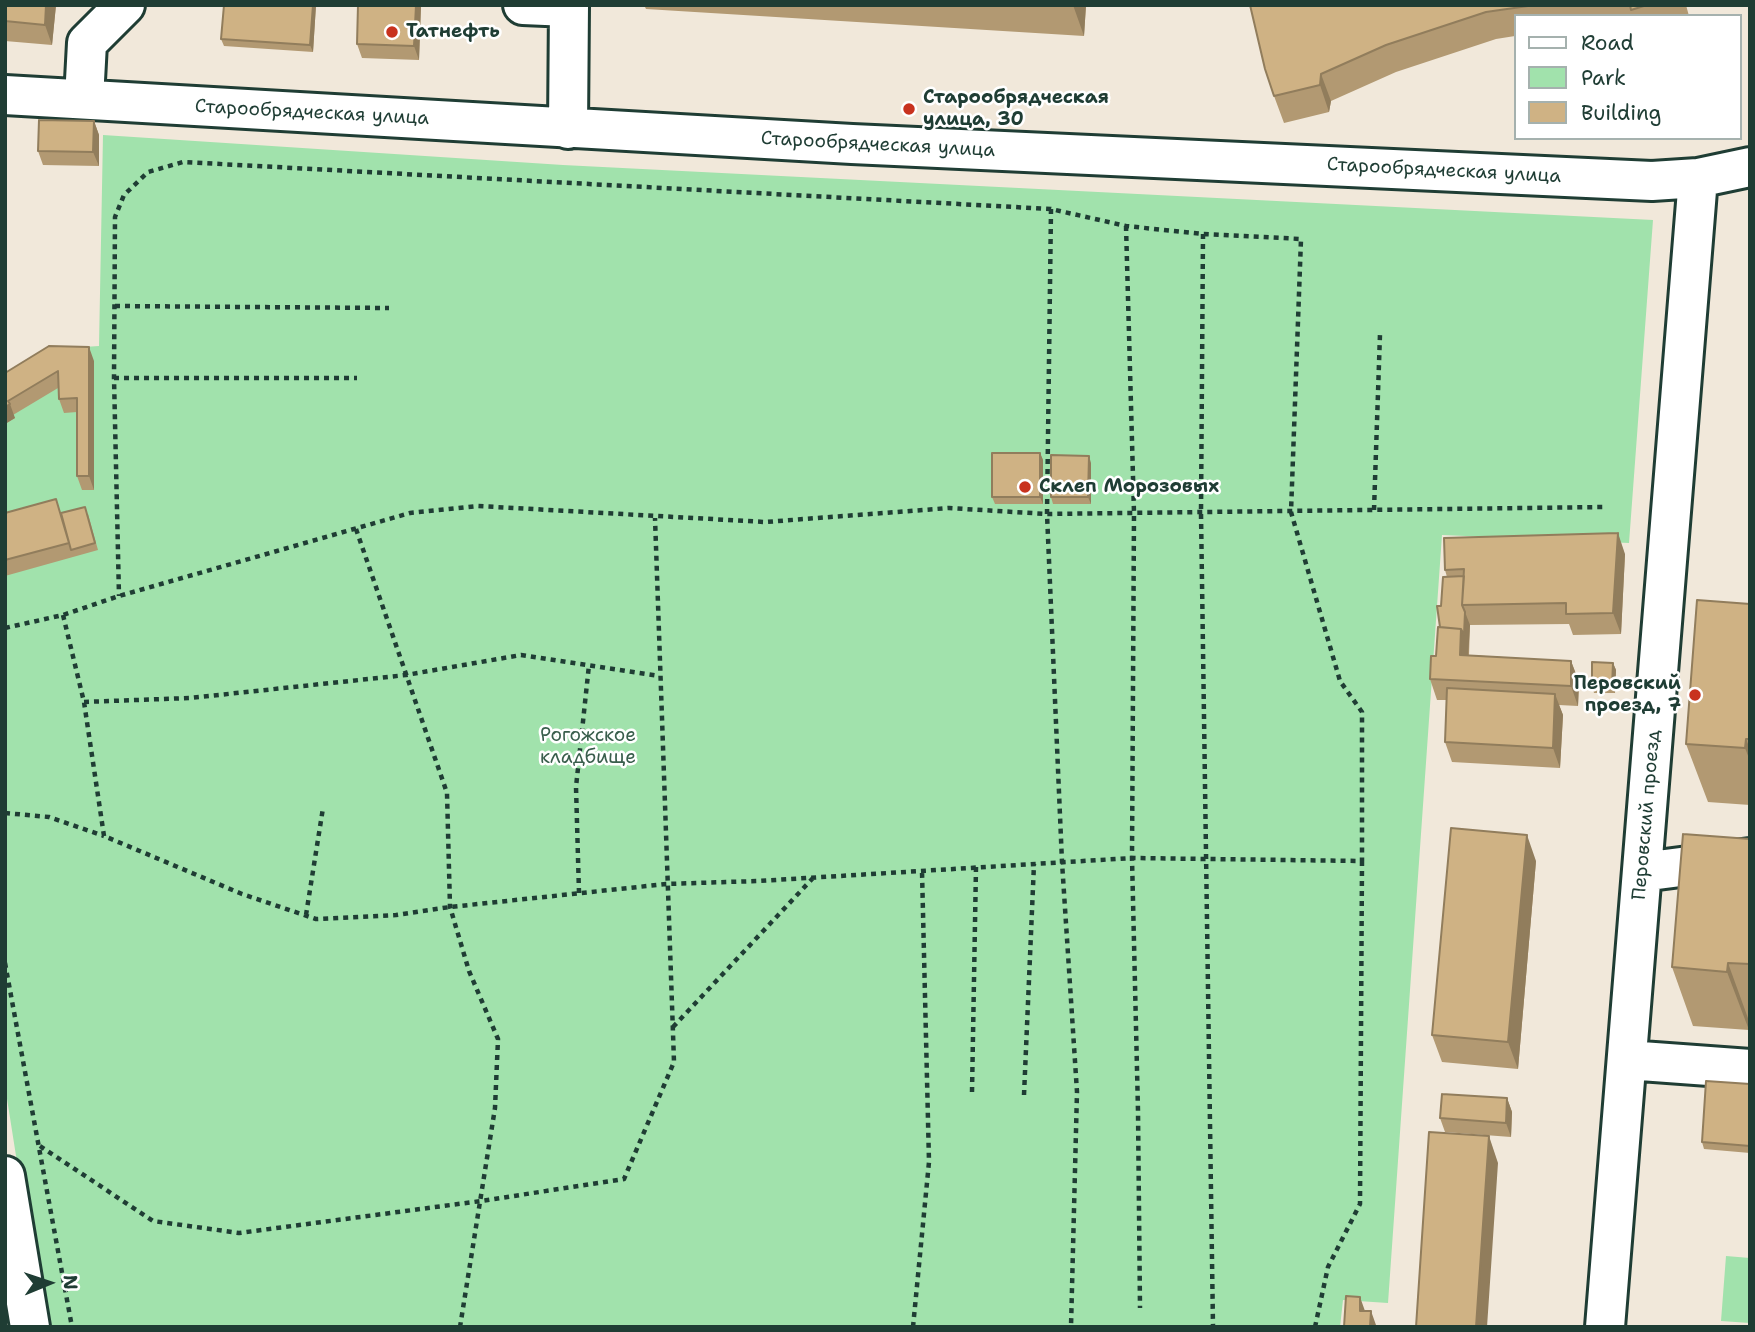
<!DOCTYPE html>
<html>
<head>
<meta charset="utf-8">
<style>
	body { margin:0 }
	#map { position:relative; width:1755px; height:1332px; overflow:hidden; background:#f1e8da; font-family:"Shantell Sans",sans-serif }
	canvas { display:block }
	.frame { position:absolute; inset:0; border:7px solid #1f3d34; pointer-events:none }
	.legend { position:absolute; left:1514px; top:14px; width:228px; height:126px; box-sizing:border-box; background:#fff; border:2px solid #a5b1ae; margin:0; padding:9px 12px; list-style:none; font-size:21px; color:#1f3d34 }
	.legend li { display:flex; align-items:center; gap:14px; height:35px }
	.legend b { width:35px; border:2px solid #a5b1ae }
	.north { position:absolute; left:14px; top:1248px; width:70px; height:70px; -webkit-text-stroke:5px #fff; paint-order:stroke; rotate:88deg; font-size:19px; font-weight:700; line-height:28px; text-align:center; color:#1f3d34 }
	.north::after { content:''; display:block; margin:auto; width:24px; height:32px; background:#1f3d34; clip-path:polygon(50% 0,100% 100%,50% 72%,0 100%) }
</style>
</head>
<body>
<div id="map">
<canvas width="1755" height="1332"></canvas>
<div class="frame"></div>
<ul class="legend">
<li><b style="height:9px;background:#fff"></b>Road</li>
<li><b style="height:19px;background:#a1e2ac"></b>Park</li>
<li><b style="height:19px;background:#cfb284"></b>Building</li>
</ul>
<div class="north">N</div>
</div>
<script>
const ctx = document.querySelector('canvas').getContext('2d');
ctx.lineJoin = 'round';
function fill(path, color) {
  ctx.fillStyle = color;
  ctx.fill(path, 'evenodd');
}
function toPath(rows) {
  const path = new Path2D();
  for (const r of rows) {
    path.moveTo(r[0], r[1]);
    for (let i = 2; i < r.length; i += 2) path.lineTo(r[i], r[i + 1]);
  }
  return path;
}
function trace(path, color, width, dash) {
  ctx.strokeStyle = color;
  ctx.lineWidth = width;
  ctx.lineCap = dash ? 'butt' : 'round';
  ctx.setLineDash(dash || []);
  ctx.stroke(path);
}
function write(font, color, halo, rows, align = 'center') {
  ctx.font = font + ' "Shantell Sans",sans-serif';
  ctx.lineWidth = 5;
  ctx.setLineDash([]);
  ctx.textBaseline = 'middle';
  ctx.strokeStyle = halo;
  ctx.fillStyle = color;
  for (const [text, x, y, turn = 0] of rows) {
    ctx.save();
    ctx.translate(x, y);
    ctx.rotate((+turn || 0) * Math.PI / 180);
    ctx.textAlign = isNaN(turn) ? turn : align;
    if (halo) ctx.strokeText(text, 0, 0);
    ctx.fillText(text, 0, 0);
    ctx.restore();
  }
}
const green = toPath([
	[103,135,563,165,1653,220,1629,543,1442,535,1388,1303,1343,1300,1340,1327,43,1327,5,1086,5,376,54,349,99,346],
	[1726,1256,1750,1258,1750,1323,1721,1321]
]);
const path = toPath([
	[1051,209,1047,514,1062,862,1077,1092,1071,1327],
	[1126,226,1134,513,1132,858,1138,1111,1140,1308],
	[1203,234,1201,513,1213,1327],
	[115,306,389,308],
	[114,378,357,378],
	[1374,510,1380,334],
	[356,529,447,793,450,907,469,971,498,1039,495,1108,460,1327],
	[63,615,84,702,104,836,242,894,316,919,396,915,450,907,666,884,758,881,1132,858,1362,861,1362,712,1340,681,1291,512,1301,239,1203,234,1126,226,1051,209,183,162,148,172,124,195,115,217,114,378,119,596],
	[5,628,63,615,119,596,410,513,478,506,765,522,949,508,1047,514,1604,507],
	[84,702,190,698,406,675,521,655,659,676],
	[5,813,49,817,104,836],
	[579,893,576,787,589,665],
	[306,915,323,808],
	[5,963,72,1327],
	[673,1027,813,878],
	[972,1092,976,867],
	[1024,1095,1034,864],
	[40,1146,153,1221,239,1233,481,1201,624,1179,674,1062,655,518],
	[913,1327,929,1162,922,871],
	[1315,1327,1328,1267,1360,1204,1362,861]
]);
const minor = toPath([
	[523,5,569,7],
	[5,95,852,144,1652,181,1698,178,1750,167],
	[84,99,87,43,125,5],
	[568,129,569,5],
	[1642,872,1750,858],
	[1627,1060,1750,1069],
	[5,1176,30,1327],
	[1605,1327,1698,178]
]);
const wall = toPath([
	[5,5,56,5,52,45,5,41],
	[316,5,313,52,224,46,221,39],
	[358,5,421,5,419,60,362,58,357,44],
	[644,5,1086,5,1084,36,646,9],
	[1250,5,1686,5,1689,16,1515,16,1515,36,1496,39,1396,72,1331,101,1329,112,1284,123,1274,96],
	[94,121,99,135,99,166,43,165,38,151],
	[94,361,94,490,82,490,77,476,77,412,64,413,59,399,58,388,13,415,15,418,5,424,5,373],
	[1040,453,1043,460,1043,504,995,504,992,497],
	[1091,463,1091,504,1053,504,1051,497],
	[5,513,88,514,98,550,5,576],
	[1625,554,1621,634,1573,635,1569,624,1470,625,1469,655,1571,661,1579,682,1578,706,1559,705,1563,715,1560,768,1452,762,1445,742,1447,700,1437,700,1430,679,1436,656,1441,606,1447,577,1445,570],
	[1750,604,1750,805,1708,802,1686,744],
	[1613,663,1616,670,1615,693,1594,693,1592,686],
	[1750,839,1750,1021,1749,1030,1693,1026,1672,967],
	[1536,861,1518,1069,1442,1062,1432,1035],
	[1750,1084,1750,1153,1704,1149,1702,1142],
	[1507,1098,1512,1112,1511,1137,1445,1132,1440,1118]
]);
const shadedWall = toPath([
	[46,5,56,5,52,45,45,25],
	[313,5,316,5,313,52,310,45],
	[416,5,421,5,419,60,414,46],
	[1073,5,1086,5,1084,36],
	[1321,74,1331,101,1329,112,1320,85],
	[94,121,99,135,99,166,93,152],
	[89,347,94,361,94,490,89,476],
	[10,404,15,418,5,424,5,407],
	[1040,453,1043,460,1043,504,1040,497],
	[1089,456,1091,463,1091,504,1088,497],
	[1618,533,1625,554,1621,634,1613,613],
	[1465,612,1470,625,1467,675,1460,655,1461,629],
	[1571,661,1579,682,1578,706,1571,686],
	[1613,663,1616,670,1615,693,1612,686],
	[1555,694,1563,715,1560,768,1553,748],
	[1746,739,1750,749,1750,761,1745,748],
	[1527,835,1536,861,1518,1069,1508,1042],
	[1728,963,1749,1021,1749,1030,1727,972],
	[1507,1098,1512,1112,1511,1137,1506,1123],
	[1489,1136,1498,1163,1487,1327,1476,1327],
	[1360,1297,1365,1311,1360,1311],
	[1371,1311,1376,1325,1376,1327,1370,1327]
]);
const building = toPath([
	[5,5,46,5,45,25,5,21,5,5],
	[224,5,313,5,310,45,221,39,224,5],
	[358,5,416,5,414,46,357,44,358,5],
	[1250,5,1535,5,1486,12,1386,45,1321,74,1320,85,1274,96,1265,69,1250,5],
	[1630,5,1647,5,1631,10,1630,5],
	[39,120,94,121,93,152,38,151,39,120],
	[49,346,89,347,89,476,77,476,77,398,59,399,58,371,8,401,10,404,5,407,5,373,49,346],
	[992,453,1040,453,1040,497,992,497,992,453],
	[1051,455,1089,456,1088,497,1051,497,1051,455],
	[56,499,69,543,5,560,5,513,56,499],
	[85,507,95,543,71,550,61,513,85,507],
	[1618,533,1613,613,1566,614,1566,603,1462,605,1464,569,1445,570,1444,538,1618,533],
	[1464,576,1462,605,1465,612,1464,635,1461,629,1440,627,1437,606,1441,606,1443,577,1464,576],
	[1697,600,1750,604,1750,739,1746,739,1745,748,1686,744,1697,600],
	[1438,627,1461,629,1460,655,1571,661,1571,686,1430,679,1431,656,1436,656,1438,627],
	[1592,662,1613,663,1612,686,1592,686,1592,662],
	[1447,688,1555,694,1553,748,1445,742,1447,688],
	[1451,828,1527,835,1508,1042,1432,1035,1451,828],
	[1683,834,1750,839,1750,964,1728,963,1727,972,1672,967,1683,834],
	[1706,1081,1750,1084,1750,1146,1702,1142,1706,1081],
	[1442,1094,1507,1098,1506,1123,1440,1118,1442,1094],
	[1429,1132,1489,1136,1476,1327,1416,1327,1429,1132],
	[1346,1296,1360,1297,1360,1311,1371,1311,1370,1327,1344,1327,1346,1296]
]);
const markers = [
	[392,32,7,"#c8321e"],
	[909,109,7,"#c8321e"],
	[1025,487,7,"#c8321e"],
	[1695,695,7,"#c8321e"]
];
const poiNames = [
	["Татнефть",406,32],
	["Старообрядческая",923,98],
	["улица, 30",923,120],
	["Склеп Морозовых",1039,487],
	["Перовский",1681,684,"right"],
	["проезд, 7",1681,706,"right"]
];
const streetNames = [
	["Старообрядческая улица",312,113,3],
	["Старообрядческая улица",878,145,3],
	["Старообрядческая улица",1444,171,3],
	["Перовский проезд",1647,815,-85]
];
const parkNames = [
	["Рогожское",588,736],
	["кладбище",588,758]
];
fill(green, '#a1e2ac');
trace(minor, '#1f3d34', 44);
trace(path, '#1f3d34', 4.5, [5, 5]);
trace(minor, '#fff', 38);
fill(wall, '#b29972');
fill(shadedWall, '#917d5c');
fill(building, '#cfb284');
trace(building, '#917d5c', 2);
for (const [x, y, r, color] of markers) {
  const dot = new Path2D();
  dot.arc(x, y, r, 0, 2 * Math.PI);
  ctx.fillStyle = color;
  ctx.fill(dot);
  trace(dot, '#fff', 2.5);
}
write('bold 19px', '#1f3d34', '#fff', poiNames, 'left');
write('19px', '#1f3d34', '#fff', streetNames);
write('19px', '#395e4c', '#fff', parkNames);
</script>
</body>
</html>
